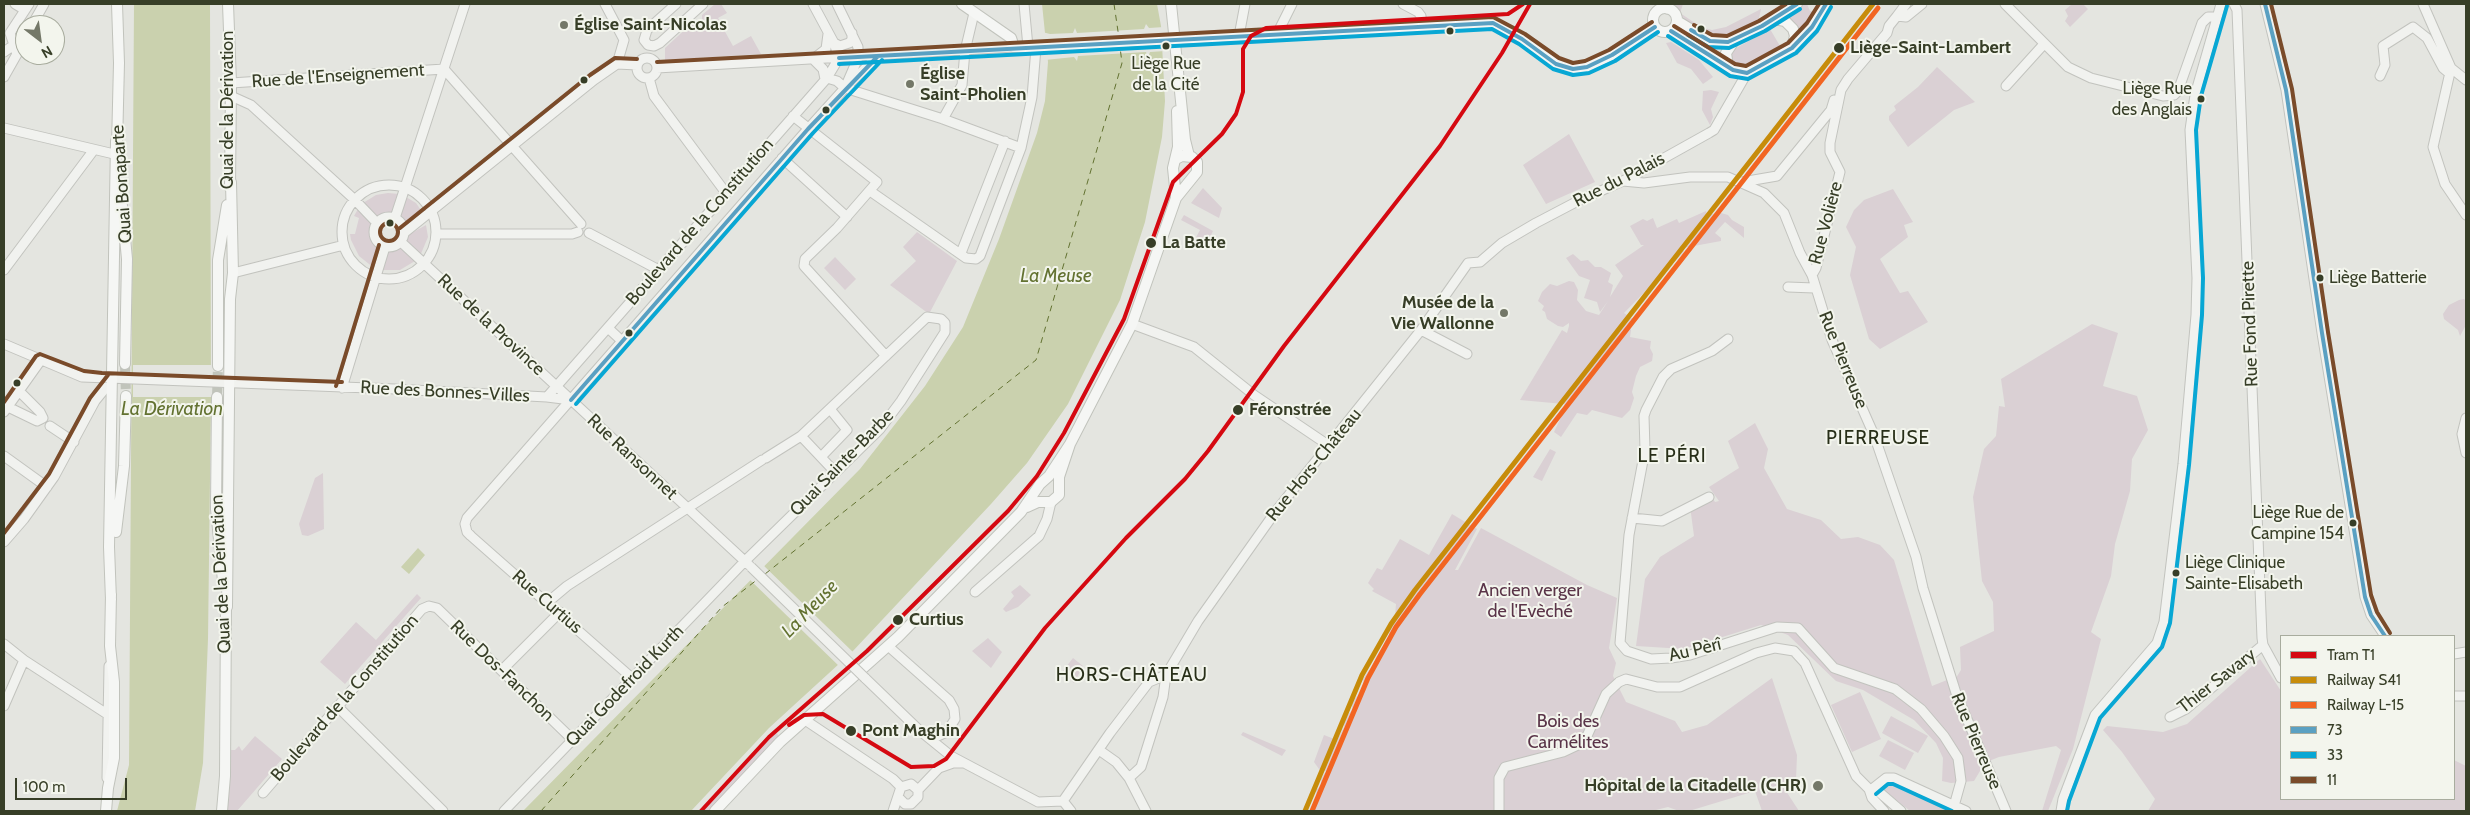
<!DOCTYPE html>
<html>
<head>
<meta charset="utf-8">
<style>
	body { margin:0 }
	#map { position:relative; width:2470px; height:815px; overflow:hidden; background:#e4e5e0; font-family:Cabin,sans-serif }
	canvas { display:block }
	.frame { position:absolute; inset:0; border:5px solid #373e27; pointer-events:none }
	.legend { position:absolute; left:2280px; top:635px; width:175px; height:165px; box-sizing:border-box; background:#f3f5ed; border:1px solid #a8ac9e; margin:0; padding:6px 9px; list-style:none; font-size:15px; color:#373e27 }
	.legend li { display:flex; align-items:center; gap:10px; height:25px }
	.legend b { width:25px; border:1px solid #a8ac9e }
	.north { position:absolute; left:15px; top:15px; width:50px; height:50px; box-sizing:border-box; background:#f3f5ed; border:1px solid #a8ac9e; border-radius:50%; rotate:150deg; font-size:14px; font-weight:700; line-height:20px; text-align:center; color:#373e27 }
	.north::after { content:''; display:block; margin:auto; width:18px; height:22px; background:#747868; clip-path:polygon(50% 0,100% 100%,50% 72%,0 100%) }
	.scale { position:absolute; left:15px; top:778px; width:112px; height:22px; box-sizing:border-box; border:2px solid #373e27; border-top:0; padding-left:6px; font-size:15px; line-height:18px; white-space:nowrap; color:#373e27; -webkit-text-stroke:4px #f3f5ed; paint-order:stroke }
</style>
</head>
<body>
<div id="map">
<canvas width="2470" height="815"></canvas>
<div class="frame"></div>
<ul class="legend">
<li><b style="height:6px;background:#d50911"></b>Tram T1</li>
<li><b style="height:6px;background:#c78c0a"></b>Railway S41</li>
<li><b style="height:6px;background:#f26522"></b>Railway L-15</li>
<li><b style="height:6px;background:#5aa0c2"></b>73</li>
<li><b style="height:6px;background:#08a7d4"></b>33</li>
<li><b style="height:6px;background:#7a4b2a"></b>11</li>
</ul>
<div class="north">N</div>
<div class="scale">100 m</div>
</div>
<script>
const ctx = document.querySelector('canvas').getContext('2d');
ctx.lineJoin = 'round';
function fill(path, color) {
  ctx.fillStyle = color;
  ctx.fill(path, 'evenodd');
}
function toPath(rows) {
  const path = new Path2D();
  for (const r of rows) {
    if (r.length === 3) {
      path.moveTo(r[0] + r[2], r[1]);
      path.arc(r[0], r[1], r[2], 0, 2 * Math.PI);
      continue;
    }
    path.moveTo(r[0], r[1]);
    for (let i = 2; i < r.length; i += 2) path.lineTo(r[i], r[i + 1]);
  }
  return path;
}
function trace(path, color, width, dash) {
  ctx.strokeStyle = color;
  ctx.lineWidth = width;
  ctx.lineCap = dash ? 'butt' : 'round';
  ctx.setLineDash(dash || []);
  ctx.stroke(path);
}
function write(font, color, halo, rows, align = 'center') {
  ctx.font = font + ' Cabin,sans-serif';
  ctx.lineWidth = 4;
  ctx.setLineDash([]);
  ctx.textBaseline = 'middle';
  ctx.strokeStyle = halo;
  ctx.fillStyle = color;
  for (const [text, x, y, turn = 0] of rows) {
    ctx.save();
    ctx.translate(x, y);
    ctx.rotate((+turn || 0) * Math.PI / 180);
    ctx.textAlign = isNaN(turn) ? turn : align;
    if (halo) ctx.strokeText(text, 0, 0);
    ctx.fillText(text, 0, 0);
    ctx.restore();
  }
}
const green = toPath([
	[715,4,721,4,727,13,718,18,722,25,702,22,702,15],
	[1675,4,1683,4,1680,13,1701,27,1712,30,1726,27,1761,9,1758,23,1732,37,1712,37,1688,22,1679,14],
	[1804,4,1807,4,1810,11,1817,12,1799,34,1794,23,1787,17],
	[2072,4,2083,4,2088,9,2070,27,2065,21,2068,16,2065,10],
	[691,24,723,28,733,46,751,36,761,54,665,60,665,48],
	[1770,29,1780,46,1745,65,1735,66,1730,62,1731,51],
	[1671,42,1699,60,1713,77,1703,84,1691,69,1677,63,1666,43],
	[1937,67,1975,102,1954,110,1908,147,1889,120,1889,116,1896,110,1894,106,1918,87],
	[1711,90,1719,92,1711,109,1713,117,1710,125,1702,110,1703,91],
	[1569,134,1595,182,1546,204,1523,165],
	[1203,188,1222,208,1219,218,1191,203],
	[1893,189,1913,222,1904,225,1908,237,1880,259,1900,293,1908,291,1928,322,1880,349,1869,339,1850,275,1856,247,1846,227,1854,210,1864,200],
	[388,193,399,194,393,214,384,214,377,218,363,203,376,195],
	[406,197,416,203,423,213,407,226,400,216],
	[358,209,372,224,370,233,371,240,380,249,374,268,359,256,351,240,350,234,355,234,359,218,354,216],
	[1706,211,1707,215,1721,213,1728,215,1732,220,1744,227,1744,238,1725,222,1715,233,1721,238,1721,241,1683,248,1684,252,1624,313,1633,319,1629,326,1631,330,1630,337,1651,341,1650,348,1653,354,1652,361,1640,367,1636,376,1632,392,1634,398,1630,410,1622,418,1592,410,1587,415,1577,413,1561,437,1554,432,1566,407,1564,404,1520,400,1562,330,1567,333,1569,326,1569,323,1563,327,1558,326,1547,319,1545,312,1542,310,1544,306,1538,301,1542,292,1550,284,1557,286,1569,281,1574,282,1578,290,1577,300,1586,311,1599,315,1608,301,1600,312,1597,302,1584,298,1590,280,1579,276,1566,258,1573,254,1581,261,1588,260,1595,267,1601,267,1611,273,1608,282,1613,285,1610,297,1623,276,1615,265,1644,245,1641,245,1630,226,1643,219,1647,221,1653,218,1657,228,1677,219,1679,223],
	[1184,215,1213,231,1204,249,1193,243,1200,230,1181,220],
	[426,225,428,237,420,256,406,242,408,235],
	[917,232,957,261,929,314,890,285,916,261,903,247],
	[401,247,415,261,400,270,382,270,388,252],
	[835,257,856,279,845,290,824,268],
	[2464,299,2466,301,2466,325,2460,336,2458,330,2444,319,2443,314,2449,305,2459,300],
	[2092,324,2118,333,2103,386,2137,396,2148,430,2132,459,2130,491,2115,544,2111,576,2091,632,2101,639,2073,749,2048,811,2042,811,2061,750,2056,746,1999,757,1989,761,1956,678,1961,670,1960,647,1994,631,1993,602,1982,581,1973,497,1984,449,1996,436,1999,406,2005,407,2001,379],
	[1755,423,1768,449,1764,468,1787,509,1821,520,1841,539,1858,537,1880,545,1894,560,1932,686,1947,680,1980,759,1980,771,1974,781,1951,783,1942,781,1943,758,1936,743,1914,720,1863,690,1836,681,1788,635,1761,625,1684,649,1636,646,1645,579,1660,557,1694,536,1690,506,1713,499,1715,502,1719,501,1709,487,1739,468,1728,441],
	[1550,449,1556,452,1542,481,1533,477],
	[323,473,324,529,308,536,302,535,299,524,315,478],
	[1452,514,1477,529,1455,570,1458,570,1481,528,1587,585,1617,598,1609,648,1616,663,1613,676,1626,702,1675,721,1682,732,1707,725,1772,678,1797,755,1796,779,1784,788,1799,811,1762,811,1755,791,1689,811,1679,811,1668,807,1652,811,1311,811,1317,799,1316,790,1321,786,1321,779,1326,771,1319,769,1314,762,1324,735,1337,740,1344,727,1342,718,1352,711,1352,702,1364,688,1363,679,1369,670,1372,669,1376,657,1389,637,1389,624,1395,616,1396,604,1372,591,1374,589,1368,583,1377,568,1382,570,1400,539,1429,555],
	[1020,585,1031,595,1018,607,1006,612,1003,609,1014,596,1011,592],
	[417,594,421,598,345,684,320,662,356,622,376,640],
	[988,638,1002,652,991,668,972,651],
	[1073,658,1083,666,1074,683,1062,672],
	[2260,659,2281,691,2281,799,2454,799,2454,760,2466,766,2466,811,2148,811,2155,799,2122,752,2103,730,2107,726,2163,732,2187,724],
	[1860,692,1881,739,1852,752,1831,705],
	[1891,716,1928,736,1918,753,1882,733],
	[774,730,779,736,709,811,698,811],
	[1243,732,1286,750,1282,756,1241,735],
	[255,736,282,759,237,811,224,811,227,750,235,750,239,746,242,751],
	[1888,740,1914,753,1905,770,1879,756],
	[1891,783,1950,811,1910,811,1884,790]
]);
const water = toPath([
	[134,4,210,4,211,398,208,639,203,763,195,811,117,811,129,765],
	[1042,4,1157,4,1161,26,1165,101,1162,137,1145,222,1120,300,1068,404,1027,463,991,504,852,652,769,728,691,811,523,811,860,469,925,386,963,327,999,239,1037,133,1045,101,1048,62],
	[418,548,425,555,409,574,401,567]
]);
const pier = toPath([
	[1146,24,1149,28,1164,27,1165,51,1150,52,1148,57,1146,52,1078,56,1077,61,1074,57,1045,60,1042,32,1050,34,1073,33,1075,28,1077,33,1144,29],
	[133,365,212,365,212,397,133,397],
	[762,564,854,653,840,667,748,578]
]);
const ferry = toPath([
	[1114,4,1119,38],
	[765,574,1036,360,1122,63,1120,47],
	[541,811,722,607,758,579]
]);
const majorTunnel = toPath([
	[125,364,126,396],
	[217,397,218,366]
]);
const minor = toPath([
	[15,4,25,10],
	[605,4,624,40,617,64],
	[676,4,647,30,644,40,648,45,654,46,660,43,703,4],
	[813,4,834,43,839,58],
	[837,4,858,47,858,58,848,81],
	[1024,4,1028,47],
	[1403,4,1418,12,1421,16,1422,26],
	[1666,4,1667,9],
	[2005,4,2068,67,2091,78,2163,96,2174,95,2178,91,2202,23,2208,17,2216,17],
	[2234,4,2237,10,2262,638,2263,645,2281,678],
	[2265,4,2286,90,2322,333,2365,597,2371,615,2385,636],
	[2423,4,2451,68,2466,80],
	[1897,16,1906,4],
	[32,25,44,4],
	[1277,34,1292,4],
	[1239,36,1245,4],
	[834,43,840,46,849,43,852,40,852,33],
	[4,52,25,37],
	[647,68,10],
	[657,68,1014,47],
	[2451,68,2433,147,2445,184,2466,215],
	[2380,76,2385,65,2383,46,2413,27,2427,38,2443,68,2449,73],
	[4,77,17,54,10,33,29,4],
	[649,78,654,96,726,193],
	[827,78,837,81,845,88,943,119,1021,148],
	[825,79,823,69,813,59,826,49,828,34],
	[231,83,444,69,581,224],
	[2006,86,2044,44],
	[231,96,251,105,355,200,377,223],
	[793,116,877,182,837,228,805,259,804,266,886,356],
	[943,119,962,85,965,51,974,13],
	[4,128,114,154],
	[782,158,847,217],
	[1623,181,1644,183,1690,177,1728,177,1764,193,1784,213,1800,253,1812,275,1832,340,1874,435,1916,557,1923,588,1956,693,2006,811],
	[1742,182,1777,176,1831,110,1834,100],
	[389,232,47],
	[870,191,966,258,976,259,980,256,1021,148,1032,97,1036,48],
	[389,232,15],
	[395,218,465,4],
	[404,233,594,80,617,64,637,65],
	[589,233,659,270],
	[437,234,572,234,578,232],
	[401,242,749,565],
	[961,253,1005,141],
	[4,270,93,151],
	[233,273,344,245],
	[1812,275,1816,268,1840,172,1830,152,1830,143,1841,90,1848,79,1887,33,1889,26,1897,16,1906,17,1922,4],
	[1788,287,1814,288],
	[1132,324,1194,347,1254,395,1328,445],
	[608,328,622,341],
	[1421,330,1467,354],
	[1728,339,1712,351,1671,369,1663,377,1646,410,1644,416,1645,450,1629,535,1620,643,1627,651,1651,659,1671,658,1690,655,1777,627,1798,628,1834,668,1895,689,1921,709,1944,736,1958,758,1961,781,1954,806],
	[4,344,82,377,395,389,547,397,571,400],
	[342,388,385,247],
	[547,397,827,78,839,58],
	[8,407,37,421,43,418,40,412,19,391],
	[4,412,41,360],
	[2466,418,2462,434,2466,453],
	[50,426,74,442],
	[801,436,835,472],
	[4,456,47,487],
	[821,457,847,430,830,409],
	[1632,518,1662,521,1709,497],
	[4,542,24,519,54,477,95,401,113,379],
	[975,592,1039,536,1047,519,1051,502],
	[548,602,567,586,762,460],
	[4,644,24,660,107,714],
	[888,646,949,700,954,709,955,719,947,732,938,736,925,734],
	[2454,654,2466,652],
	[502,670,560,612],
	[632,678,471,536,467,532,465,524,467,518,808,129,845,88,878,56],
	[865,678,919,730,951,756,1038,802,1063,801,1071,811],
	[2454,696,2466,696],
	[4,706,24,660],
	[337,706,443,811],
	[2170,717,2186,709,2263,645],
	[805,720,893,779,901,787],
	[1099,750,1116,762,1129,778,1146,811],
	[107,778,109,666],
	[1129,778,1141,767,1163,697,1166,675],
	[1869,789,1879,792,1901,811],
	[1869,789,1872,798,1884,811],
	[1872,789,1886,778,1894,778,1966,811],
	[918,790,939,768,953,763,963,763],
	[263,793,422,609,429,606,437,608,573,740],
	[1063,801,1110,733,1149,682,1166,675,1198,621,1276,511,1421,330,1468,263,1480,262,1502,243,1536,223,1576,202,1623,181,1709,133,1714,130,1747,73],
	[504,811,745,561,880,429,901,401,945,332,945,323,941,319,927,317,801,436,766,458],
	[893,811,901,787,911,784,918,790,918,797,911,804,905,804,899,798],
	[1499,811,1499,778,1505,767,1563,752,1580,744,1587,736,1606,694,1619,682,1626,679,1657,687,1680,687,1756,653,1775,648,1794,651,1805,663,1856,776,1869,789],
	[2061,811,2063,799,2095,715,2157,643,2164,622,2183,464,2196,315,2197,278,2190,130,2195,95,2221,4]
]);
const major = toPath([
	[228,4,231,83,230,188],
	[962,4,1011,38,1014,47,1040,47],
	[1171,4,1185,140,1189,156],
	[1665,20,12],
	[1774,19,1785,21,1793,29,1795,36,1792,47],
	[1677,21,1710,41,1728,42,1762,26,1797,4],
	[1671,31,1733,70,1747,73,1792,48,1812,27,1826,4],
	[1179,39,1493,23,1522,39,1556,64,1573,69,1587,67,1612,55,1655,27],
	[1728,67,1726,53,1734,41],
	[117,146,119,63,117,4],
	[120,185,127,259,125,364],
	[1176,197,1173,168,1178,147,1177,111],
	[218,366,218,260,227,205],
	[217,397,216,509,223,581],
	[1027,507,1038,502,1051,502,1059,495,1059,477,1070,444,1132,324,1176,198,1197,172,1197,162,1192,157,1182,156,1176,159],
	[116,532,124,466,126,396],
	[111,600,109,547,116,141],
	[227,607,230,299,233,273,231,182],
	[106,811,108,788,114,758,114,682,110,646,111,594],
	[222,811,225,776,226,600],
	[715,811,780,742,898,637,1021,512,1040,484,1049,476,1070,444]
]);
const minorBridge = toPath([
	[751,567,865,678]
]);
const majorBridge = toPath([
	[1040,47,1179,39]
]);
const bus1 = toPath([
	[2265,4,2286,90,2322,333,2365,597,2371,615,2385,636],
	[1691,30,1710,41,1728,42,1762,26,1797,4],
	[1671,31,1733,70,1747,73,1792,48,1812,27,1826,4],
	[839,58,1493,23,1522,39,1556,64,1573,69,1587,67,1612,55,1655,27],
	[571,400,808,129,878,56]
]);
const bus2 = toPath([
	[1688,35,1708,47,1729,48,1765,31,1800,9],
	[1668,36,1730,76,1748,79,1796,53,1817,31,1831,7],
	[839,64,1492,29,1519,44,1553,69,1573,75,1589,73,1615,61,1658,32],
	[576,404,813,133,882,60],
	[1876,794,1888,784,1893,784,1952,811],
	[2067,811,2069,801,2100,718,2162,647,2170,623,2189,465,2202,315,2203,278,2196,130,2201,96,2227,6]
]);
const bus3 = toPath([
	[2271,4,2292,89,2328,332,2371,595,2377,612,2390,633],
	[1694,25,1712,35,1727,36,1759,21,1786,4],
	[1674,26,1735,64,1746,66,1788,43,1807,23,1819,4],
	[657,62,1493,17,1525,34,1559,58,1573,63,1585,61,1609,50,1652,22],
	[389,232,9],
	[400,228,590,75,615,58,637,59],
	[336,386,379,245],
	[4,402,36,356,40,354,84,371,102,373,342,382],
	[4,533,49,474,90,398,108,375]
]);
const rail1 = toPath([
	[1305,811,1362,675,1391,624,1415,590,1873,4]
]);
const rail2 = toPath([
	[1312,811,1368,678,1396,627,1420,594,1878,8]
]);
const tram1 = toPath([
	[789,725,804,715,823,714,911,767,934,766,946,759,1045,628,1126,538,1185,479,1208,451,1284,346,1440,146,1502,53,1530,4],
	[701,811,769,737,867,651,1008,511,1037,476,1064,433,1124,319,1173,182,1222,134,1236,114,1243,92,1243,49,1251,36,1266,28,1508,14,1523,4]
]);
const markers = [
	[564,25,5,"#747868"],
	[1701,29,4.5,"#373e27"],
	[1450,31,4.5,"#373e27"],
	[1166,46,4.5,"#373e27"],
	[1839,48,6,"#373e27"],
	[584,80,4.5,"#373e27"],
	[910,84,5,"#747868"],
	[2201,99,4.5,"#373e27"],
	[826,110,4.5,"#373e27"],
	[390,223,4.5,"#373e27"],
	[1151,243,6,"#373e27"],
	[2320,278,4.5,"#373e27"],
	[1504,313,5,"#747868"],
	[629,333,4.5,"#373e27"],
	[17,383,4.5,"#373e27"],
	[1238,410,6,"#373e27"],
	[2353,523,4.5,"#373e27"],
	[2176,573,4.5,"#373e27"],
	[898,620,6,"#373e27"],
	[851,731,6,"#373e27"],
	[1818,786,6,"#747868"]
];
const busNames = [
	["Liège Rue",1166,64,"center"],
	["de la Cité",1166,85,"center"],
	["Liège Rue",2192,89],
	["des Anglais",2192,110],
	["Liège Batterie",2329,278,"left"],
	["Liège Rue de",2344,513],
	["Campine 154",2344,534],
	["Liège Clinique",2185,563,"left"],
	["Sainte-Elisabeth",2185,584,"left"]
];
const poiNames = [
	["Église Saint-Nicolas",574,25],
	["Église",920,74],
	["Saint-Pholien",920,95],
	["Musée de la",1494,303,"right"],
	["Vie Wallonne",1494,324,"right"],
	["Hôpital de la Citadelle (CHR)",1807,786,"right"]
];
const stopNames = [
	["Liège-Saint-Lambert",1850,48],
	["La Batte",1162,243],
	["Féronstrée",1249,410],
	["Curtius",909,620],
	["Pont Maghin",862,731]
];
const streetNames = [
	["Rue de l'Enseignement",338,76,-4],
	["Quai de la Dérivation",228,110,-90],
	["Rue du Palais",1619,180,-27],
	["Quai Bonaparte",122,184,-94],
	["Boulevard de la Constitution",700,222,-49],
	["Rue Volière",1826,223,-75],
	["Rue Fond Pirette",2250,324,-92],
	["Rue de la Province",491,325,43],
	["Rue Pierreuse",1843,360,68],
	["Rue des Bonnes-Villes",445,392,3],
	["Rue Ransonnet",632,457,43],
	["Quai Sainte-Barbe",842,463,-46],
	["Rue Hors-Château",1314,465,-51],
	["Quai de la Dérivation",221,574,-93],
	["Rue Curtius",547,602,41],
	["Au Pèrî",1695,650,-13],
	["Rue Dos-Fanchon",502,671,44],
	["Thier Savary",2217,681,-38],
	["Quai Godefroid Kurth",625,686,-46],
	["Boulevard de la Constitution",345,698,-49],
	["Rue Pierreuse",1976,741,67]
];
const parkNames = [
	["Ancien verger",1530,591],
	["de l'Evèché",1530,612],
	["Bois des",1568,722],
	["Carmélites",1568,743]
];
const waterNames = [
	["La Meuse",1056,276],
	["La Dérivation",172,409],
	["La Meuse",810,609,-46]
];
const neighbourhoodNames = [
	["PIERREUSE",1878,438],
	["LE PÉRI",1672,456],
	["HORS-CHÂTEAU",1132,675]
];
fill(green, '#dad0d4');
fill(water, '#cad1ae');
fill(pier, '#e4e5e0');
trace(ferry, '#637231', 1, [6, 5]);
trace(majorTunnel, '#c1c4bb', 10, [10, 5]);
trace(minor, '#c2c3be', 11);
trace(major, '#c1c3bc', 12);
trace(minor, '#f1f2ef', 9);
trace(major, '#f5f6f4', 10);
trace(minorBridge, '#c2c3be', 11, []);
trace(majorBridge, '#c1c3bc', 12, []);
trace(minorBridge, '#f1f2ef', 9);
trace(majorBridge, '#f5f6f4', 10);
trace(bus1, '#5aa0c2', 4);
trace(bus2, '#08a7d4', 4);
trace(bus3, '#7a4b2a', 4);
trace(rail1, '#c78c0a', 5);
trace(rail2, '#f26522', 5);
trace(tram1, '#d50911', 4);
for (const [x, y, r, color] of markers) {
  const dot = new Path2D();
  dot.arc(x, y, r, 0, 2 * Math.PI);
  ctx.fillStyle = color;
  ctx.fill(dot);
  trace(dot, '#f3f5ed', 2);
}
write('17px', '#373e27', '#f3f5ed', busNames, 'right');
write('bold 18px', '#373e27', '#f3f5ed', poiNames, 'left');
write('bold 18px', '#373e27', '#f3f5ed', stopNames, 'left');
write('18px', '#373e27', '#f3f5ed', streetNames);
write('18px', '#5a3448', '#f3f5ed', parkNames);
write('italic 19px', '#637231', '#f3f5ed', waterNames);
ctx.letterSpacing = '1px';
write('19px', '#282f19', '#f3f5ed', neighbourhoodNames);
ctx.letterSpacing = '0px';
</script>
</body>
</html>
